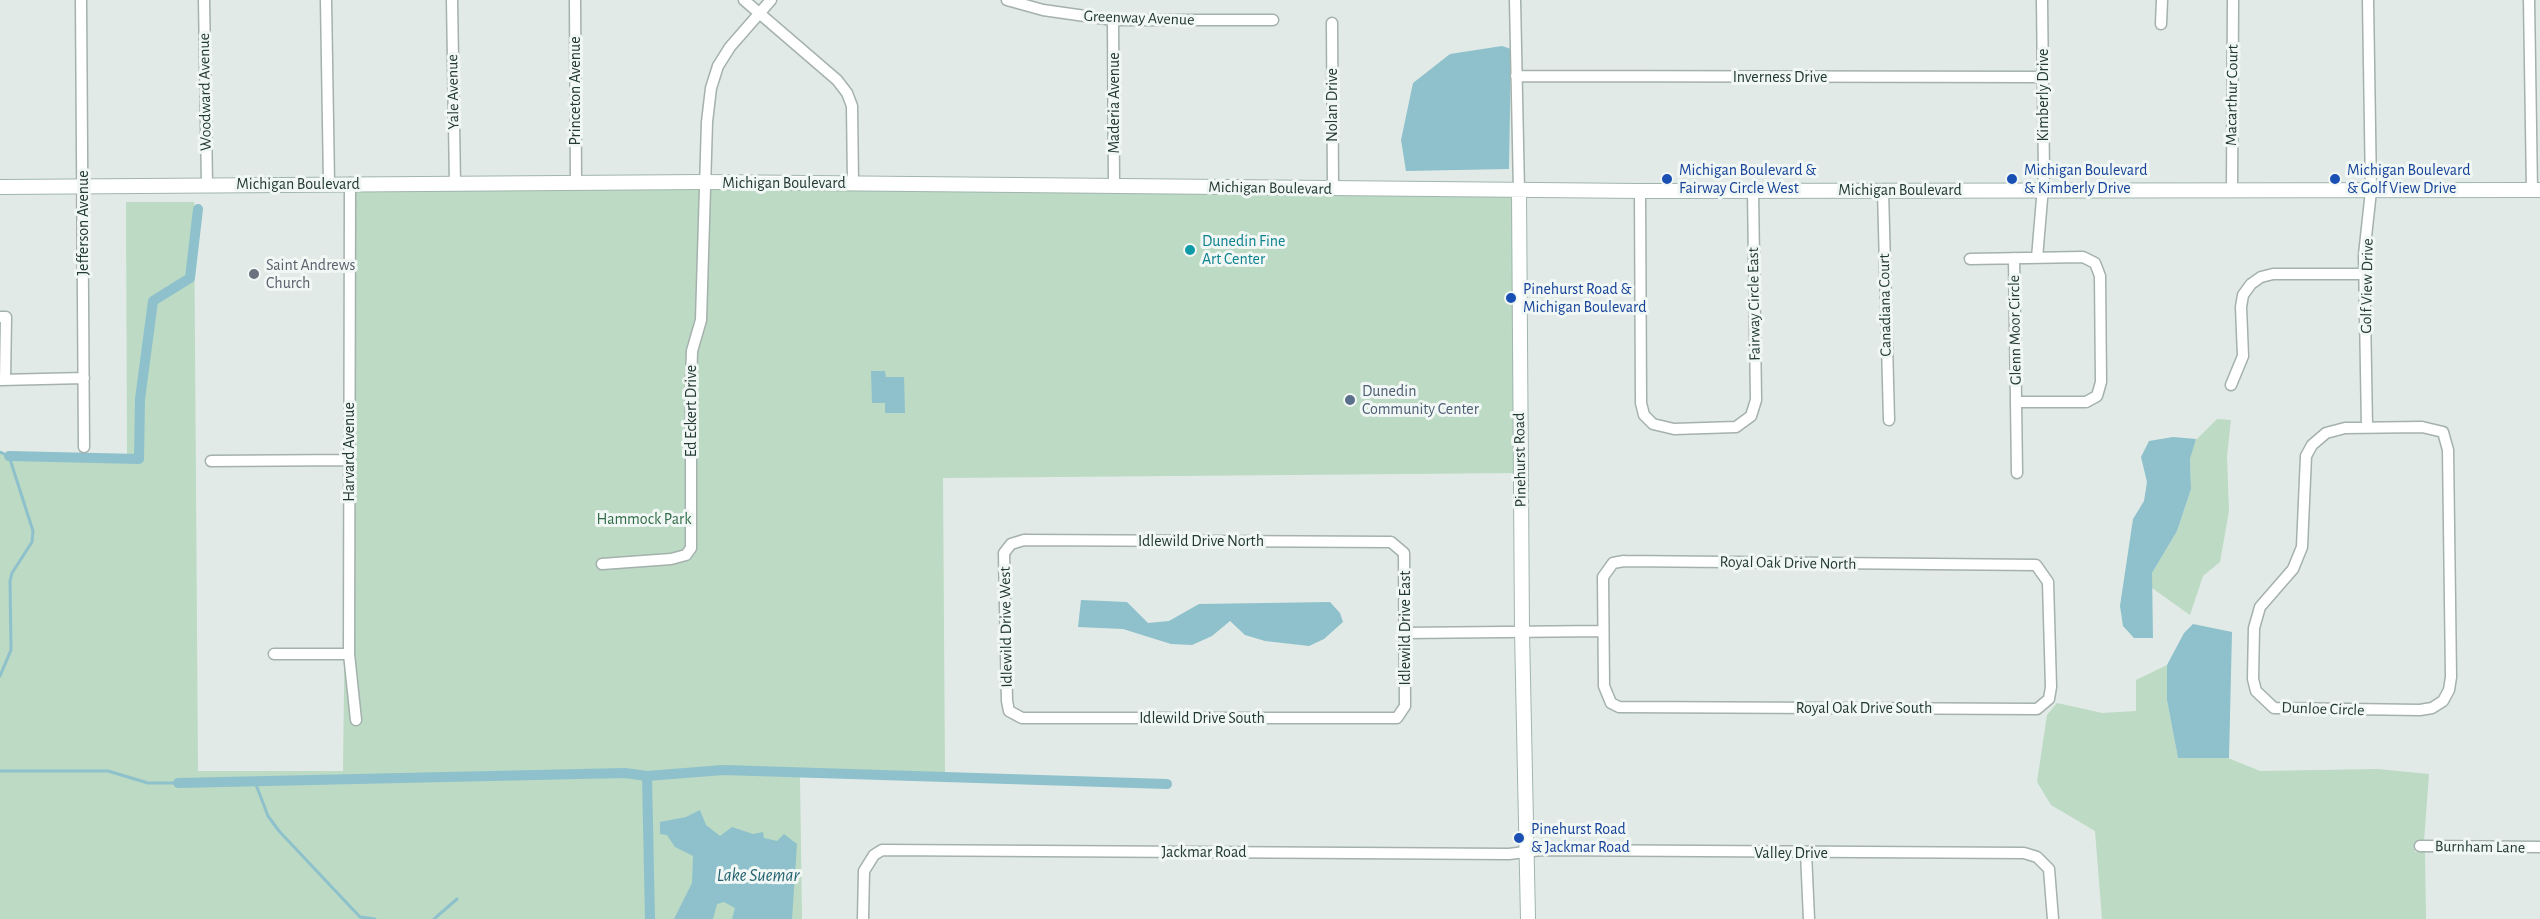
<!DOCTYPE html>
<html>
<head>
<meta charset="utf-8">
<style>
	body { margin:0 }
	canvas { display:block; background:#e1eae6 }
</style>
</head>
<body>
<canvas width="2540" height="919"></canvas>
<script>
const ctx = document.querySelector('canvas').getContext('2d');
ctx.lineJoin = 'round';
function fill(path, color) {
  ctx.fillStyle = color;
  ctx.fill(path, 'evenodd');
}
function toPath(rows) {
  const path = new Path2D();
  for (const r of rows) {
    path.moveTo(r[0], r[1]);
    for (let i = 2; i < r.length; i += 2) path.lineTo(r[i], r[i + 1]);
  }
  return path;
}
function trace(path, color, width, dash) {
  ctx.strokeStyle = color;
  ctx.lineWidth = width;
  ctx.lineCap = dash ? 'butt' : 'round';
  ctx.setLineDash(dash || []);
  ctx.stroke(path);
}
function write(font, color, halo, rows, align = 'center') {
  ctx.font = font + ' "Alegreya Sans",sans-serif';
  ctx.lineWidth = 6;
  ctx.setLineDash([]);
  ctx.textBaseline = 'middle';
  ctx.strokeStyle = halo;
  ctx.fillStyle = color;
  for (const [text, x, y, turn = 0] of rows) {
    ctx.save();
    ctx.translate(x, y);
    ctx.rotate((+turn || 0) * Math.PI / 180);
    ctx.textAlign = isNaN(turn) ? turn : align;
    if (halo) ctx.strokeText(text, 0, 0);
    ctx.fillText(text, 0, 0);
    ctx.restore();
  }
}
const green = toPath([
	[350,183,1519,191,1520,473,943,478,945,780,800,777,802,919,0,919,0,452,9,456,127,458,126,202,194,202,198,771,343,771],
	[2217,419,2231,420,2227,456,2229,511,2220,562,2203,576,2190,615,2152,588,2152,573,2177,531,2191,489,2190,459,2195,441],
	[2167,665,2167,700,2178,758,2228,758,2260,771,2378,769,2429,774,2424,841,2415,841,2415,852,2425,852,2426,919,2102,919,2095,831,2051,805,2037,782,2047,715,2057,703,2102,713,2136,711,2136,680]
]);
const water = toPath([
	[1502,46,1511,49,1509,169,1406,171,1401,140,1413,83,1450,54],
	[871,371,885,371,886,377,904,377,905,413,885,413,885,403,872,403],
	[2173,437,2196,439,2190,459,2191,489,2177,531,2152,573,2153,638,2134,638,2123,626,2120,606,2133,519,2144,501,2147,482,2141,457,2149,441],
	[1081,600,1127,602,1148,623,1169,621,1199,604,1330,602,1340,613,1343,622,1324,639,1309,646,1265,641,1245,635,1230,621,1212,636,1192,645,1171,644,1123,629,1078,627],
	[2193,624,2232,632,2229,758,2178,758,2167,700,2167,665,2184,633],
	[700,810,706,825,720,836,732,827,753,834,763,832,764,838,777,841,784,834,797,844,792,919,732,919,735,908,724,902,717,904,713,919,674,919,692,883,693,856,675,847,667,835,660,834,660,822,686,817]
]);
const stream = toPath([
	[0,452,9,456,33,531,32,542,12,573,10,581,11,650,0,676],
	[0,771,108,771,148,783,178,783],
	[255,782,268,816,279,831,360,917,375,919],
	[434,919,457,899]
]);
const canal = toPath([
	[9,456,139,459,140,399,153,301,190,278,198,209],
	[647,776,650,919],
	[178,783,625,773,647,776,723,770,1167,784]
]);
const street = toPath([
	[81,0,84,447],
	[204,0,207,184],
	[326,0,329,183],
	[452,0,455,184],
	[575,0,576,183],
	[744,0,837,80,847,93,852,106,853,183],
	[1007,0,1043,10,1113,20,1273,20],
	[1515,0,1519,191],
	[2529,0,2532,190],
	[1113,20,1114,186],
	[1332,23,1333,188],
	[2161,24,2162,0],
	[1516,76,2043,77],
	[350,183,349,654,356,720],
	[1883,190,1889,420],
	[1640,191,1641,403,1644,415,1653,424,1674,429,1736,427,1751,416,1756,400,1753,191],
	[2232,191,2233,0],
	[2014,258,2017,473],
	[2037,258,2044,175,2042,0],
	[1970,259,2083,257,2095,263,2100,276,2101,382,2097,396,2086,402,2016,402],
	[0,317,6,317,5,380],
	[0,380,84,378],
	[2231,385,2243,356,2241,307,2243,295,2251,284,2261,277,2273,274,2365,274],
	[2367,427,2364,255,2371,191,2368,0],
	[2422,427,2443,432,2448,450,2451,677,2449,690,2443,701,2432,708,2420,710,2274,708,2256,691,2253,679,2254,628,2260,607,2293,569,2302,547,2306,456,2312,445,2326,433,2345,428,2422,427],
	[211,461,350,460],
	[1024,540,1391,542,1404,553,1405,706,1397,718,1022,718,1009,711,1007,701,1004,553,1011,544,1024,540],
	[1624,561,2036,565,2048,582,2051,687,2049,699,2037,709,1619,707,1611,703,1604,686,1603,577,1613,563,1624,561],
	[602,564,671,559,686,555,691,548,691,382,692,351,701,320,707,122,711,88,718,66,730,47,771,0],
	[1404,633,1603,631],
	[274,654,349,654],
	[2420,846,2540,847],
	[1806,853,1809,919],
	[863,919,864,871,874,855,882,850,1509,854,1541,850,2024,853,2037,857,2049,869,2053,919]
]);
const secondary = toPath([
	[0,187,705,182,1640,191,2540,190],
	[1519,191,1522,631,1528,919]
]);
const markers = [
	[1667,179,6,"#1a4fb4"],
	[2012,179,6,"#1a4fb4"],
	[2335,179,6,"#1a4fb4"],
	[1190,250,6,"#0f9aa8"],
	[254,274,6,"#6b7280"],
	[1511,298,6,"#1a4fb4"],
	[1350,400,6,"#5c6f8a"],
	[1519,838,6,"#1a4fb4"]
];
const streetNames = [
	["Greenway Avenue",1139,18,2],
	["Inverness Drive",1780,77],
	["Princeton Avenue",575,91,-90],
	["Woodward Avenue",205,92,-91],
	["Yale Avenue",453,92,-91],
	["Kimberly Drive",2043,95,-90],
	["Macarthur Court",2232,95,-89],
	["Maderia Avenue",1114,103,-90],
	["Nolan Drive",1332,105,-90],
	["Michigan Boulevard",784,183],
	["Michigan Boulevard",298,184],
	["Michigan Boulevard",1270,188,1],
	["Michigan Boulevard",1900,190],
	["Jefferson Avenue",83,223,-90],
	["Golf View Drive",2367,286,-89],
	["Fairway Circle East",1754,304,-91],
	["Canadiana Court",1885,305,-91],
	["Glenn Moor Circle",2015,330,-91],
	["Ed Eckert Drive",691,411,-90],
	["Harvard Avenue",349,452,-90],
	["Pinehurst Road",1520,460,-91],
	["Idlewild Drive North",1201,541],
	["Royal Oak Drive North",1788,563,1],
	["Idlewild Drive West",1006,627,-91],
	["Idlewild Drive East",1405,628,-90],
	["Royal Oak Drive South",1864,708],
	["Dunloe Circle",2323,709,2],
	["Idlewild Drive South",1202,718],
	["Burnham Lane",2480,847,1],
	["Jackmar Road",1204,852],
	["Valley Drive",1791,853]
];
const transitNames = [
	["Michigan Boulevard &",1679,170],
	["Fairway Circle West",1679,188],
	["Michigan Boulevard",2024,170],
	["& Kimberly Drive",2024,188],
	["Michigan Boulevard",2347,170],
	["& Golf View Drive",2347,188],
	["Pinehurst Road &",1523,289],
	["Michigan Boulevard",1523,307],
	["Pinehurst Road",1531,829],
	["& Jackmar Road",1531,847]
];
const cultureNames = [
	["Dunedin Fine",1202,241],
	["Art Center",1202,259]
];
const worshipNames = [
	["Saint Andrews",266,265],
	["Church",266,283]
];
const serviceNames = [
	["Dunedin",1362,391],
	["Community Center",1362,409]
];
const parkNames = [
	["Hammock Park",644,519]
];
const waterNames = [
	["Lake Suemar",758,876]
];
fill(green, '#bcdac4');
fill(water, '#8ec1cb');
trace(stream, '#8ec1cb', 3);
trace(canal, '#8ec1cb', 10);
trace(street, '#a4b1ad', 13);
trace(secondary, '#a1b5ae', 16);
trace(street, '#fff', 10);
trace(secondary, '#fff', 14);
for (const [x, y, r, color] of markers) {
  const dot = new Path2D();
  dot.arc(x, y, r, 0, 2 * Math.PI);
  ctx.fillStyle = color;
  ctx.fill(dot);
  trace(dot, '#f1f7f4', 2);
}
write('16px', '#233934', '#f1f7f4', streetNames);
write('16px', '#164399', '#f1f7f4', transitNames, 'left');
write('16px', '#0d838f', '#f1f7f4', cultureNames, 'left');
write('16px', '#5b616d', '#f1f7f4', worshipNames, 'left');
write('16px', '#4e5e75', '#f1f7f4', serviceNames, 'left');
write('16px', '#316d49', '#f1f7f4', parkNames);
write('italic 18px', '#236270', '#f1f7f4', waterNames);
</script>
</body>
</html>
